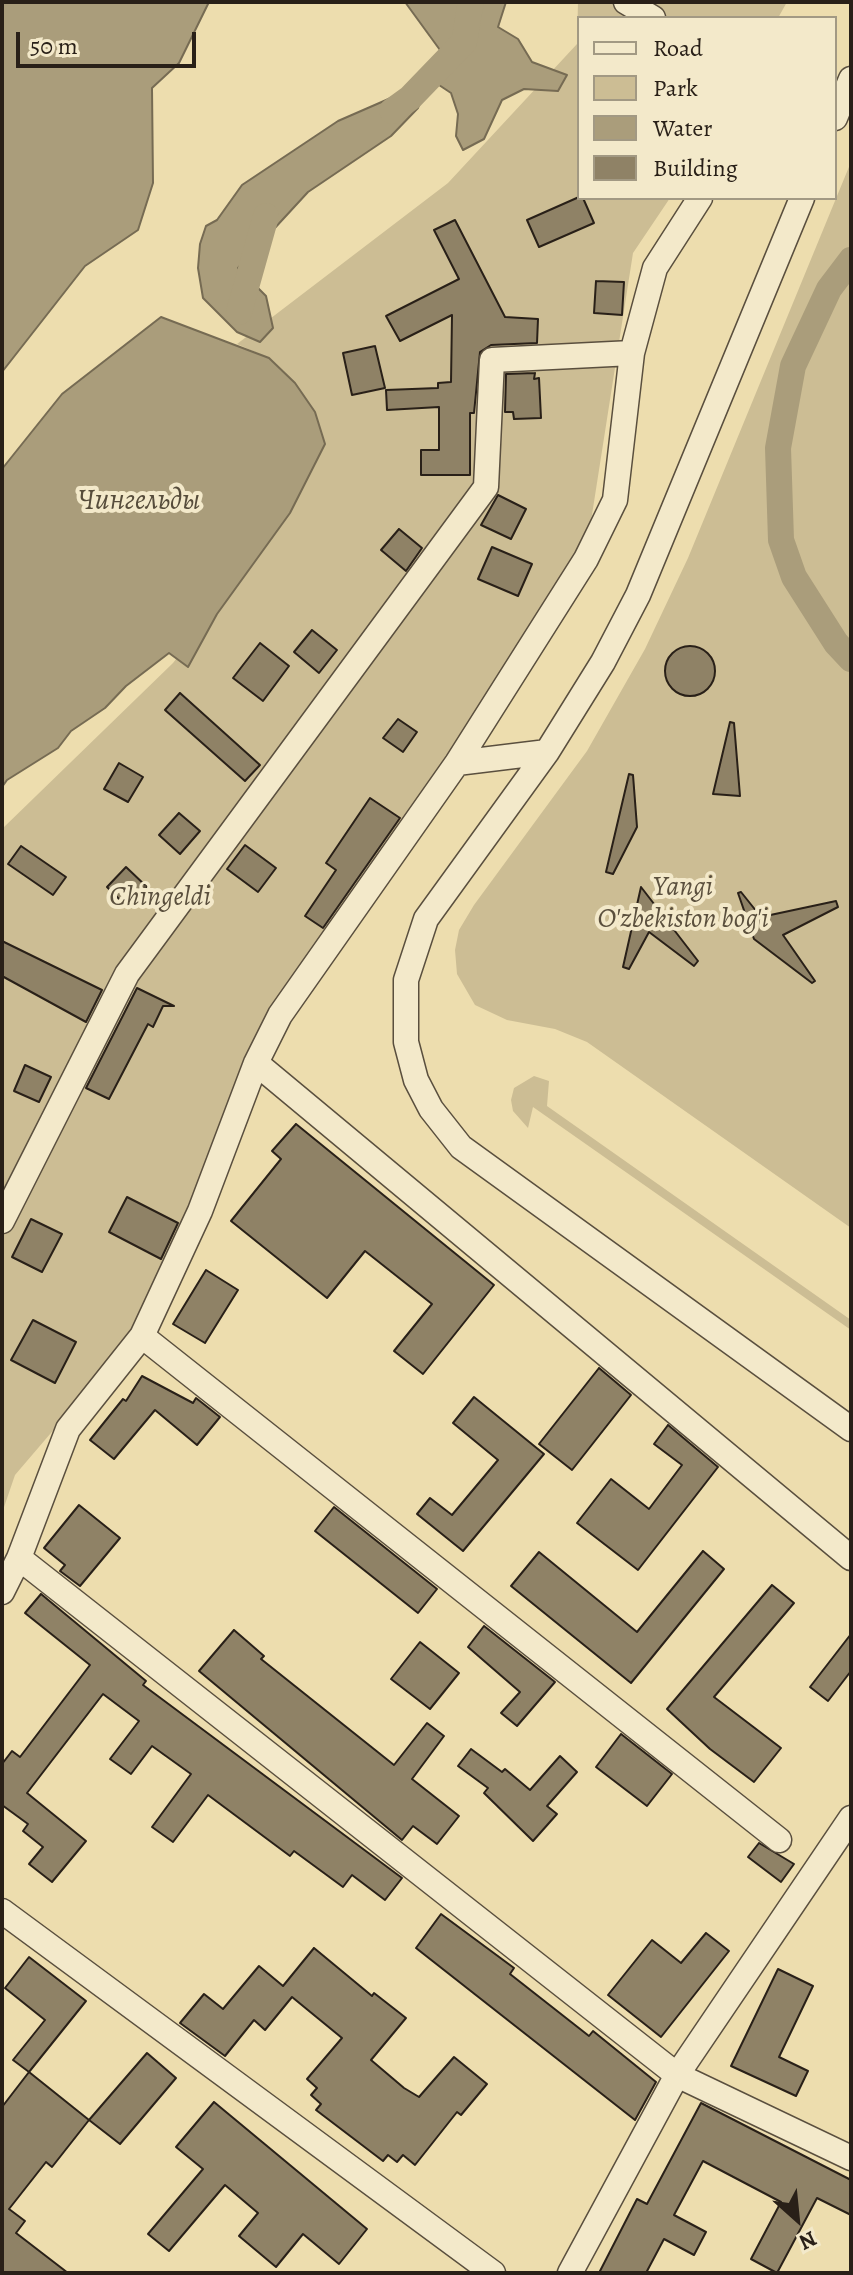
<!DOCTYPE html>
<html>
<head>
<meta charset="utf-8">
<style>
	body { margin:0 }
	#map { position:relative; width:853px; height:2275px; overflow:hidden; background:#edddae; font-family:Alegreya,serif }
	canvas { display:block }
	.frame { position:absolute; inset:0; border:4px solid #292018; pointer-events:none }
	.legend { position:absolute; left:577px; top:16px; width:260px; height:184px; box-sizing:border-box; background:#f3e9ca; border:2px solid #a29983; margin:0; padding:10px 14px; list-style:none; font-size:24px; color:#292018 }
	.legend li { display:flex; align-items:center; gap:16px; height:40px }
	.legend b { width:40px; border:2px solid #a29983 }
	.north { position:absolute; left:757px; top:2179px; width:80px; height:80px; -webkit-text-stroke:6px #f3e9ca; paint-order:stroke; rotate:153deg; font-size:22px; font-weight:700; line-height:32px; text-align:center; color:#292018 }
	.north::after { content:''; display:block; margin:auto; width:28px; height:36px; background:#292018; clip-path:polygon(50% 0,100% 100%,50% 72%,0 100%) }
	.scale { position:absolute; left:16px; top:32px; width:180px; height:36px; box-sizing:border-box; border:4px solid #292018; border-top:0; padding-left:10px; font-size:24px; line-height:28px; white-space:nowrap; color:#292018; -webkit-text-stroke:6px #f3e9ca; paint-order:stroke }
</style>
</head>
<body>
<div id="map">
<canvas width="853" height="2275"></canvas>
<div class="frame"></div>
<ul class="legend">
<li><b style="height:10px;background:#f3e9ca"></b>Road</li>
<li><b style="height:22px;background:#ccbd94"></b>Park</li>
<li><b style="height:22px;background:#aa9d7b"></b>Water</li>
<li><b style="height:22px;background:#8f8266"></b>Building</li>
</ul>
<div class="north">N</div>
<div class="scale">50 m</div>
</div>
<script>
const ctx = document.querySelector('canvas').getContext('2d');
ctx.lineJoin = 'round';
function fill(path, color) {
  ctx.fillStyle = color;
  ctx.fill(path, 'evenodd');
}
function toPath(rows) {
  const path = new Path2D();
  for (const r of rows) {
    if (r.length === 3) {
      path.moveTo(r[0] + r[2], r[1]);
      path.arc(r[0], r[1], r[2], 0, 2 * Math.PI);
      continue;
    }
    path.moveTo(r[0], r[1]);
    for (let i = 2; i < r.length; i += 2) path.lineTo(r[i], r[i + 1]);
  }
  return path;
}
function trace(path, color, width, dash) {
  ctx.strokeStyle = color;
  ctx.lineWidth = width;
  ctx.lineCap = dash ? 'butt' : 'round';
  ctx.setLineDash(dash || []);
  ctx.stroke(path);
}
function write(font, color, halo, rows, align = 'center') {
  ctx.font = font + ' Alegreya,serif';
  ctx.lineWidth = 8;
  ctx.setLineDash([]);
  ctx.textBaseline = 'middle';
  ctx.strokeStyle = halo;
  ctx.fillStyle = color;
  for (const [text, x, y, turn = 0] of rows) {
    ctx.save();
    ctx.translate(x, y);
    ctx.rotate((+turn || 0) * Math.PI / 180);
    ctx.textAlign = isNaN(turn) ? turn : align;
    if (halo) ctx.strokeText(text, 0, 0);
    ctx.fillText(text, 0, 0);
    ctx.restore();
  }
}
const green = toPath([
	[578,2,787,2,778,18,579,18,579,198,670,198,633,253,591,521,534,637,289,989,133,1337,15,1475,2,1513,2,829,173,663,290,513,269,358,237,344,448,183,577,44],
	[851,162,851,1228,587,1042,555,1029,507,1020,475,1005,457,974,455,950,459,930,474,905,587,751,645,649,688,558],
	[534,1076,549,1081,547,1106,851,1320,851,1330,533,1107,528,1128,513,1111,511,1100,514,1088]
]);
const water = toPath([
	[2,2,209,2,179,63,152,88,153,183,138,230,85,266,2,372,2,2],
	[405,2,506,2,498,27,518,39,532,62,567,75,558,91,524,89,502,100,484,139,463,150,456,136,458,114,451,93,433,81,440,50,405,2],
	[416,87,422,98,418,108,391,136,308,192,238,268,266,296,273,328,260,342,237,332,203,298,198,268,200,244,206,226,217,220,242,185,338,121,416,87],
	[161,317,269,358,295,383,315,412,325,444,290,513,217,614,188,667,169,653,126,686,105,708,71,731,58,748,7,780,2,787,2,469,62,394,161,317]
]);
const canal = toPath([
	[392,111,410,98,464,42,471,2],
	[851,260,829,289,793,366,778,448,781,540,794,577,836,643,851,659],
	[239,312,266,216]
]);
const building = toPath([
	[579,197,583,198,594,223,539,247,527,220,579,197],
	[455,220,505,317,538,319,537,343,491,345,480,352,474,413,470,413,470,475,421,475,421,450,439,450,439,407,387,410,386,390,438,388,438,383,451,382,452,315,400,341,386,316,459,279,434,230,455,220],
	[596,281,624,282,622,315,594,313,596,281],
	[375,346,385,388,352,395,343,353,375,346],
	[535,373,534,379,539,378,541,418,514,419,513,412,505,412,506,374,535,373],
	[498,495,526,509,511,539,481,525,498,495],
	[399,529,422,548,406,571,381,550,399,529],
	[492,547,532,564,518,596,478,579,492,547],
	[312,630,337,650,319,673,294,652,312,630],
	[260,643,289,666,263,701,233,678,260,643],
	[690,671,25],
	[180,693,260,765,245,781,165,710,180,693],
	[398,719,417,732,403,752,383,738,398,719],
	[730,722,734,723,740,796,713,794,730,722],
	[119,763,143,777,128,802,104,789,119,763],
	[629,774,633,775,637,827,613,874,606,872,629,774],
	[370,798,400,818,323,928,305,916,336,870,326,863,370,798],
	[179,813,200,831,180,854,159,835,179,813],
	[245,845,276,868,258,892,227,869,245,845],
	[21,846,66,877,53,895,8,864,21,846],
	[126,867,147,887,127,907,107,887,126,867],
	[641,887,698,961,694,966,649,932,629,969,623,967,641,887],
	[741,892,761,917,836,901,838,907,783,935,815,981,812,983,754,939,738,893,741,892],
	[2,941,102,990,86,1022,2,976,2,941],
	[137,988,174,1006,163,1006,153,1027,148,1024,109,1099,86,1088,137,988],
	[25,1065,51,1077,39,1102,14,1091,25,1065],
	[296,1124,494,1285,423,1374,394,1351,432,1304,365,1251,327,1298,231,1221,281,1159,272,1151,296,1124],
	[127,1197,178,1223,161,1259,109,1232,127,1197],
	[31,1219,62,1234,42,1272,12,1257,31,1219],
	[206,1270,238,1290,205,1343,173,1324,206,1270],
	[33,1320,76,1342,55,1383,11,1360,33,1320],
	[599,1368,631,1395,572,1470,539,1444,599,1368],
	[142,1376,193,1403,196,1398,220,1417,197,1445,155,1410,114,1459,90,1440,123,1399,126,1401,142,1376],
	[474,1397,544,1454,463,1551,417,1514,430,1498,452,1515,498,1460,453,1423,474,1397],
	[668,1425,718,1467,638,1570,577,1523,611,1479,649,1509,682,1465,654,1444,668,1425],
	[79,1505,120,1538,80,1586,60,1571,65,1565,44,1548,79,1505],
	[334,1507,437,1589,418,1613,315,1531,334,1507],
	[703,1551,724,1569,631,1683,511,1586,539,1552,637,1632,703,1551],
	[772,1585,794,1603,714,1697,781,1748,754,1782,710,1749,667,1709,772,1585],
	[41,1594,146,1681,143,1685,402,1878,385,1900,352,1875,343,1887,294,1851,290,1856,208,1795,173,1842,152,1827,191,1774,152,1746,131,1774,110,1759,139,1721,103,1694,27,1793,86,1841,52,1882,29,1864,43,1847,23,1831,28,1824,2,1805,2,1764,12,1751,20,1757,90,1665,25,1613,41,1594],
	[484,1626,555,1682,517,1726,501,1713,520,1692,468,1647,484,1626],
	[234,1630,264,1656,261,1659,394,1765,427,1723,444,1736,412,1779,459,1816,437,1844,413,1826,402,1840,199,1671,234,1630],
	[851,1634,851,1671,828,1701,810,1687,851,1634],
	[420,1642,459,1673,430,1709,391,1679,420,1642],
	[621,1734,672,1774,647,1806,596,1767,621,1734],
	[471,1749,502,1772,505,1769,530,1790,560,1756,577,1772,547,1806,557,1814,533,1841,484,1793,488,1788,458,1766,471,1749],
	[759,1843,794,1864,781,1882,748,1857,759,1843],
	[441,1914,514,1968,510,1974,589,2036,593,2031,656,2082,635,2120,416,1948,441,1914],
	[706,1933,729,1951,661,2037,608,1995,652,1940,681,1963,706,1933],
	[314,1948,372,1996,374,1993,406,2018,371,2060,404,2088,419,2097,454,2057,487,2084,461,2115,457,2112,415,2165,403,2155,397,2162,388,2155,383,2161,316,2110,321,2104,311,2095,317,2088,307,2079,342,2038,292,1997,265,2030,254,2020,225,2056,180,2023,204,1994,223,2009,259,1966,283,1986,314,1948],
	[29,1957,86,2001,29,2072,13,2060,45,2020,5,1988,29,1957],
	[778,1969,813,1986,779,2057,808,2071,796,2096,731,2066,778,1969],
	[147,2053,176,2078,120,2144,89,2120,147,2053],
	[29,2072,89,2120,52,2167,46,2162,9,2209,25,2221,16,2233,68,2273,2,2273,2,2107,29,2072],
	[214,2102,367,2229,339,2264,303,2234,276,2267,239,2236,258,2213,225,2185,169,2251,148,2234,203,2169,176,2147,214,2102],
	[701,2103,851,2180,851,2215,817,2198,777,2273,751,2259,781,2202,703,2161,674,2215,706,2232,694,2255,664,2239,646,2273,599,2273,637,2199,647,2204,701,2103]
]);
const street = toPath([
	[626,2,653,18],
	[835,118,851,79],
	[802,198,638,595,603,662,547,752,426,919,406,980,406,1042,416,1080,431,1109,461,1147,851,1429],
	[457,763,547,752],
	[256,1063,851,1558],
	[2,1221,127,974,486,487,492,360,632,353],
	[142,1336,779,1840],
	[19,1558,677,2075,851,2158],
	[2,1592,19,1558,68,1429,142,1336,200,1211,256,1063,280,1015,457,763,586,559,615,500,632,353,655,268,700,198],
	[2,1911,493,2273],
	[570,2273,677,2075,851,1818]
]);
const parkNames = [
	["Yangi",683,888],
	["O'zbekiston bog'i",683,920],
	["Chingeldi",160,898]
];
const waterNames = [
	["Чингельды",139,502]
];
fill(green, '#ccbd94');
fill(water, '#aa9d7b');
trace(water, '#766b53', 2);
trace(canal, '#aa9d7b', 26);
fill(building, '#8f8266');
trace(building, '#292018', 2);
trace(street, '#5a4f3e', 27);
trace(street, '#f3e9ca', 24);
write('italic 28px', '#5a4f3d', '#f3e9ca', parkNames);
write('italic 30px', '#564c3b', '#f3e9ca', waterNames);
</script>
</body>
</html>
